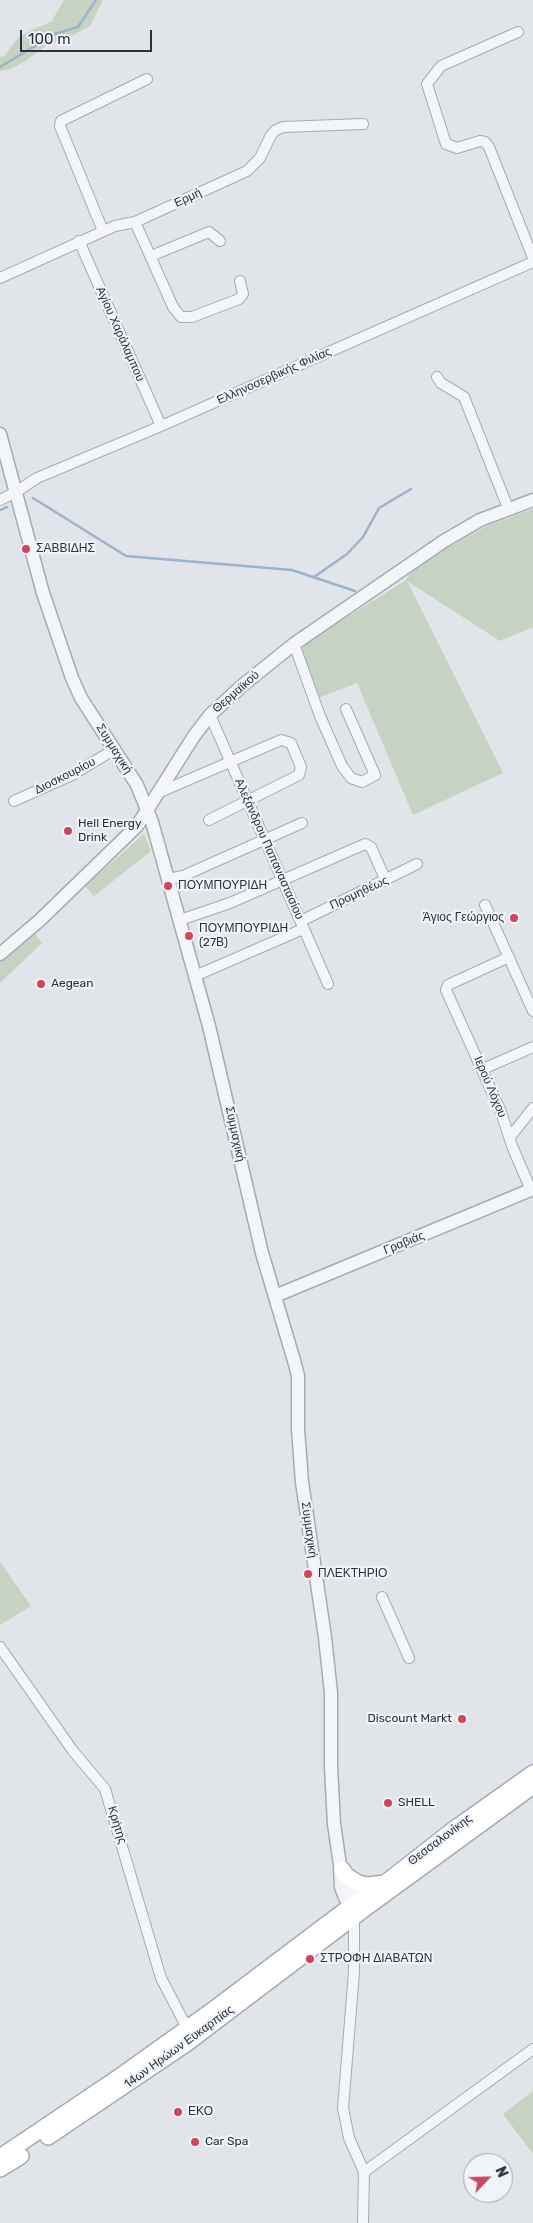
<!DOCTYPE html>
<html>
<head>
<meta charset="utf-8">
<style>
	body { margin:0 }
	#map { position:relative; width:533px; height:2223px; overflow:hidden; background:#e1e4e9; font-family:Rubik,sans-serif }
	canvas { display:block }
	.north { position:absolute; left:463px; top:2153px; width:50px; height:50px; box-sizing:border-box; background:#f0f3f7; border:1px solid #a0a6ae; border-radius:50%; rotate:66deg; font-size:14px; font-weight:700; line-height:20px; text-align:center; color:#293241 }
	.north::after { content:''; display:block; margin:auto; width:18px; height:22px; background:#ce465d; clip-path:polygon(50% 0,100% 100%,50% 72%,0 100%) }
	.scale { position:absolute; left:20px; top:30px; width:132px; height:22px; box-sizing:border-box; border:2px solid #293241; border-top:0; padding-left:6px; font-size:15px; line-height:18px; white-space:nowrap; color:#293241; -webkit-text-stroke:4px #f0f3f7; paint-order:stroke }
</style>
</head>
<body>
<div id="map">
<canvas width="533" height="2223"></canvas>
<div class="north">N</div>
<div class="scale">100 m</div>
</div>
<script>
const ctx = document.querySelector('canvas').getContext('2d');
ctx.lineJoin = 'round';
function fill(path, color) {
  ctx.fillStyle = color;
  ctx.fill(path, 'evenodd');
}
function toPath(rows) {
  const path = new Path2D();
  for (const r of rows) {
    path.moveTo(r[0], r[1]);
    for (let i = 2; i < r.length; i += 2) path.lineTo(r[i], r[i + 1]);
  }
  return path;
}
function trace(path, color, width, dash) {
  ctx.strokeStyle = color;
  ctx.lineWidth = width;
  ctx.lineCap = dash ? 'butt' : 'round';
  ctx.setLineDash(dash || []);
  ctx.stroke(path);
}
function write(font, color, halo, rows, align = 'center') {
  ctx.font = font + ' Rubik,sans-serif';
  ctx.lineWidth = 4.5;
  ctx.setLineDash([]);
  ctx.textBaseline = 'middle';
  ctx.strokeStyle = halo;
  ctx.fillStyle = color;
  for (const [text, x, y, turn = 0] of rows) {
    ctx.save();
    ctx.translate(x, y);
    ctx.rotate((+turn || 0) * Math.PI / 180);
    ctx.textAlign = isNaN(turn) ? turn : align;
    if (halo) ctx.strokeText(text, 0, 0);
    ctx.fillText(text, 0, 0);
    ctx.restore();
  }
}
const green = toPath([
	[64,0,103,0,90,26,62,41,48,44,27,60,11,69,0,71,0,57,4,56,17,39,29,31,51,22],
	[533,509,533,627,500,641,407,581,503,773,413,815,357,683,318,698,300,647,406,580,410,573,448,547,487,526],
	[144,834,151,851,94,896,85,886],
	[31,929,42,943,0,983,0,955],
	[0,1562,31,1606,0,1625],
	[533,2091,533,2154,503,2114]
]);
const stream = toPath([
	[0,67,55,34,78,27,96,0],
	[33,498,126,556,292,570,355,591],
	[0,510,7,507],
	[314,577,347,554,363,537,379,508,411,489]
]);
const minor = toPath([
	[518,32,441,66,427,84,446,144,457,148,480,141,485,142,489,147,533,258],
	[135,222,173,307,181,317,192,317,239,299,243,294,240,281],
	[103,231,60,126,61,121,147,79],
	[79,241,161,426],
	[151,256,209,232,220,241],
	[0,278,115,226,135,222,247,171,260,158,271,135,276,130,283,127,363,124],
	[437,377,441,383,464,397,508,508],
	[0,500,16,492,37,478,161,426,533,262],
	[294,644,320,716,342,766,351,778,362,782,375,775,346,709],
	[210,715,328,984],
	[160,792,281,740,291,743,301,767,299,775,209,820],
	[14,801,72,775,115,749],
	[168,879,183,876,302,823],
	[485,905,533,1011],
	[180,920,230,903,365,844,371,847,386,881],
	[301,921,417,864],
	[509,957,448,985,446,990,501,1112,512,1146,531,1190],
	[195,976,303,929],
	[483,1069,533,1047],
	[510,1137,533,1108],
	[382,1597,409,1658],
	[0,1647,73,1751,105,1789,161,1978,187,2028],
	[354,1917,354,1972,343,2108,349,2138,364,2172,533,2049],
	[363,2223,364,2172]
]);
const tertiary = toPath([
	[0,434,43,593,72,678,81,698,137,785,152,822,209,1026,262,1253,295,1364,298,1376,298,1429,302,1482,325,1637,331,1693,331,1767,334,1824,340,1865,341,1887,352,1915],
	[0,954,40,920,137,826,194,736,210,715,243,685,294,644,444,541,480,520,533,500],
	[275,1296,533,1189],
	[343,1872,362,1910]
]);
const secondary = toPath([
	[342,1869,346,1875,358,1883,368,1885,385,1883],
	[48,2137,186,2044,363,1910,533,1786],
	[0,2157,116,2079,214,2009,348,1908,385,1883,454,1829,533,1773],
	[0,2169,21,2156]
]);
const markers = [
	[26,549,5,"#ce465d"],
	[68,831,5,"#ce465d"],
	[168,886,5,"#ce465d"],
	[514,918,5,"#ce465d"],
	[189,936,5,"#ce465d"],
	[41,984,5,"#ce465d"],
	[308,1574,5,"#ce465d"],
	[462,1719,5,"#ce465d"],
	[388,1803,5,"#ce465d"],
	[310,1959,5,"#ce465d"],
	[178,2112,5,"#ce465d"],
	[195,2142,5,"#ce465d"]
];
const streetNames = [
	["Ερμή",188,198,-25],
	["Αγίου Χαράλαμπου",120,334,66],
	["Ελληνοσερβικής Φιλίας",274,376,-24],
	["Θερμαϊκού",236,692,-41],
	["Συμμαχική",114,749,58],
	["Διοσκουρίου",65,776,-27],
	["Αλεξάνδρου Παπαναστασίου",269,849,66],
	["Προμηθέως",359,893,-25],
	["Ιερού Λόχου",490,1087,67],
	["Συμμαχική",235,1134,78],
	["Γραβιάς",404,1243,-22],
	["Συμμαχική",309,1530,82],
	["Κρήτης",117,1825,73],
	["Θεσσαλονίκης",440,1840,-37],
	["14ων Ηρώων Ευκαρπίας",179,2047,-36]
];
const poiNames = [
	["ΣΑΒΒΙΔΗΣ",36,549],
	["Hell Energy",78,824],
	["Drink",78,838],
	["ΠΟΥΜΠΟΥΡΙΔΗ",178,886],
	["Άγιος Γεώργιος",504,918,"right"],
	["ΠΟΥΜΠΟΥΡΙΔΗ",199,929],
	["(27Β)",199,943],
	["Aegean",51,984],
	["ΠΛΕΚΤΗΡΙΟ",318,1574],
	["Discount Markt",452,1719,"right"],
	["SHELL",398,1803],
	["ΣΤΡΟΦΗ ΔΙΑΒΑΤΩΝ",320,1959],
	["ΕΚΟ",188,2112],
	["Car Spa",205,2142]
];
fill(green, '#c7d3c2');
trace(stream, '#9cb3c9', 2.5);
trace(minor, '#a6abb3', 12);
trace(tertiary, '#a6abb3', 15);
trace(secondary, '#a6abb3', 18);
trace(minor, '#f3f5f8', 10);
trace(tertiary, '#f3f5f8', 12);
trace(secondary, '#fff', 15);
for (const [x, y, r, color] of markers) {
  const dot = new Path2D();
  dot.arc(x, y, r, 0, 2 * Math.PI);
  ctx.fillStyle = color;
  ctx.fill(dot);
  trace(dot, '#f0f3f7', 2);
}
write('12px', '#293241', '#f0f3f7', streetNames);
write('12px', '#293241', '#f0f3f7', poiNames, 'left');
</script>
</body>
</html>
